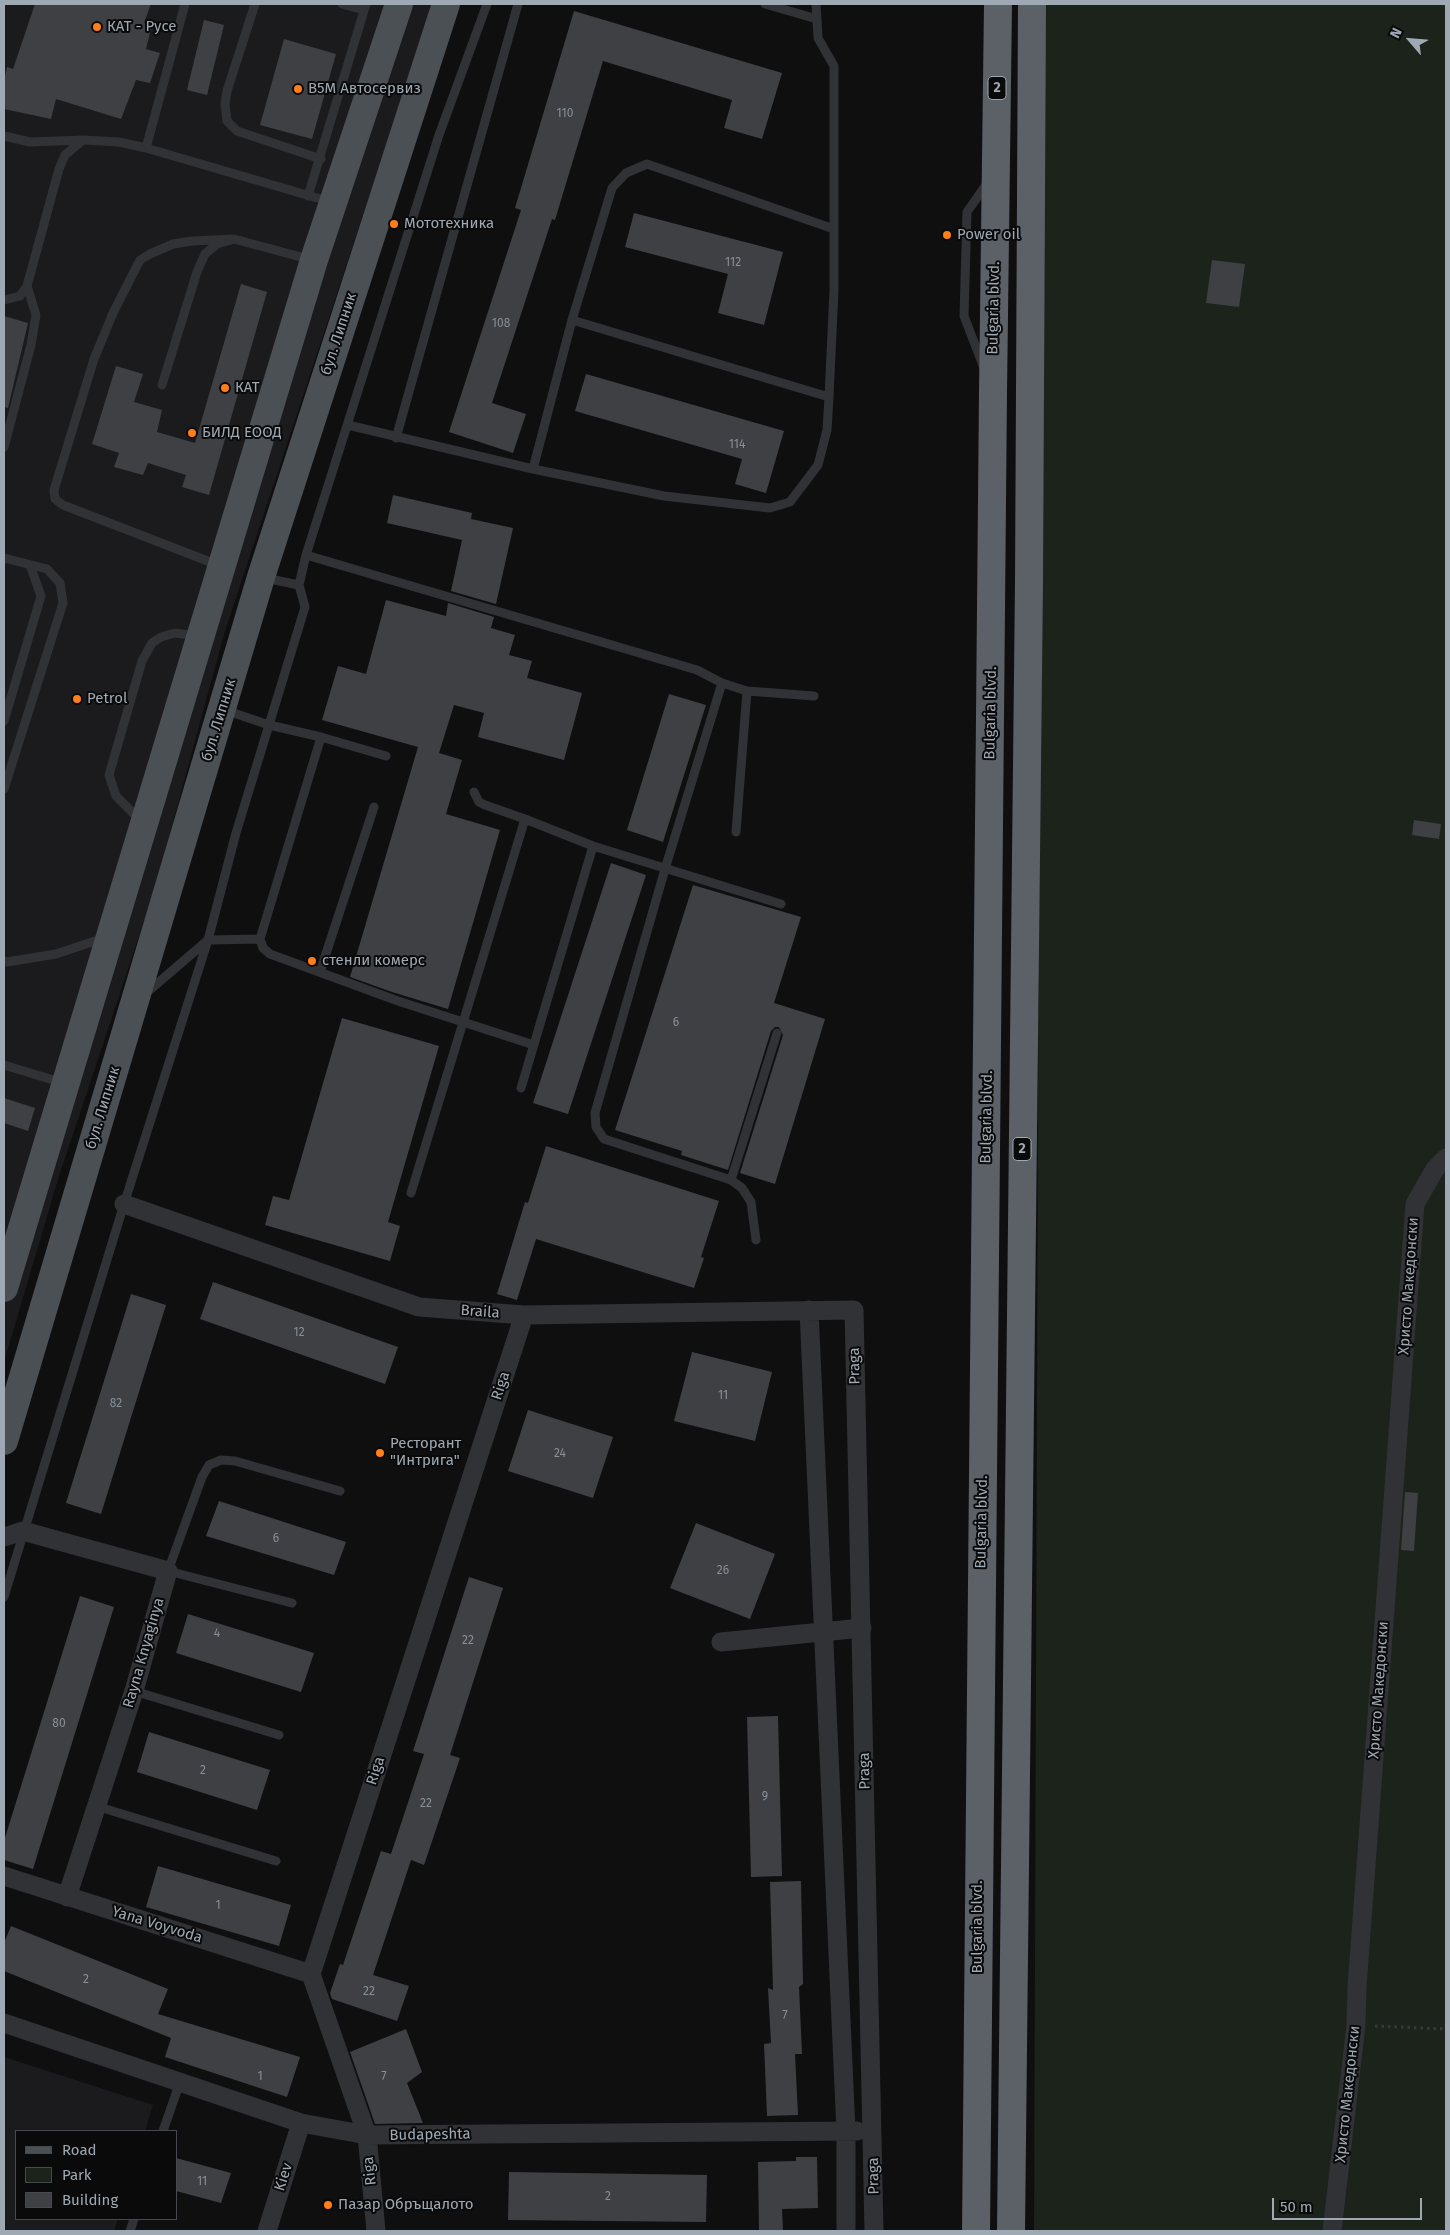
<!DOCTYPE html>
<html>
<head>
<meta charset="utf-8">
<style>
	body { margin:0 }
	#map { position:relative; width:1450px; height:2235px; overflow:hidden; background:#0f0f10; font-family:"Fira Sans",sans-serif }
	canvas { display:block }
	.frame { position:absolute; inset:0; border:5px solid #9fa9b3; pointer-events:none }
	.legend { position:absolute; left:15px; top:2130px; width:162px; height:90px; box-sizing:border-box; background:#0a0a0b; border:1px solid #464a4e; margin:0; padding:6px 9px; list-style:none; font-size:15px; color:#9fa9b3 }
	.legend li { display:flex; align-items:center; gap:10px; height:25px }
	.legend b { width:25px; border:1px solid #464a4e }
	.north { position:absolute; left:1385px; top:15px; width:50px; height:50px; -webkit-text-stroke:4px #0a0a0b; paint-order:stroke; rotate:297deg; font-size:14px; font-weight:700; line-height:20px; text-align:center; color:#9fa9b3 }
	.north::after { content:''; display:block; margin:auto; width:18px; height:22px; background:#9fa9b3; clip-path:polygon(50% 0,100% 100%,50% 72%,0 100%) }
	.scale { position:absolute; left:1272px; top:2198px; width:150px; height:22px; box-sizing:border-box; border:2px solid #9fa9b3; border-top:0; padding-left:6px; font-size:15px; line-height:18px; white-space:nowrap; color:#9fa9b3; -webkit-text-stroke:4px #0a0a0b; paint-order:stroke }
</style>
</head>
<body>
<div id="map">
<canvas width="1450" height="2235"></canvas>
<div class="frame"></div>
<ul class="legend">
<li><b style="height:6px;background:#4b5055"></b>Road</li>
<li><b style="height:14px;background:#1c231b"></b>Park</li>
<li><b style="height:14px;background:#3e4044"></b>Building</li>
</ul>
<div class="north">N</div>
<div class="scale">50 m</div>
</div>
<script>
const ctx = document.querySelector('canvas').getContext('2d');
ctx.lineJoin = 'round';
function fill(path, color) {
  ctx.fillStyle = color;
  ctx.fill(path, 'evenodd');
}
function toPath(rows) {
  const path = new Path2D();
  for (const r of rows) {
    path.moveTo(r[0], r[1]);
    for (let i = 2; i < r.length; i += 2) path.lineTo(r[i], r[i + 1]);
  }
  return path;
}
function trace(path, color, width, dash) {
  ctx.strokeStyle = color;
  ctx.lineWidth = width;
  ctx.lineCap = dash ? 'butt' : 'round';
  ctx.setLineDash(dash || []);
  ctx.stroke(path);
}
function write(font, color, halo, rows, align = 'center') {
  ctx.font = font + ' "Fira Sans",sans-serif';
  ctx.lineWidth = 4;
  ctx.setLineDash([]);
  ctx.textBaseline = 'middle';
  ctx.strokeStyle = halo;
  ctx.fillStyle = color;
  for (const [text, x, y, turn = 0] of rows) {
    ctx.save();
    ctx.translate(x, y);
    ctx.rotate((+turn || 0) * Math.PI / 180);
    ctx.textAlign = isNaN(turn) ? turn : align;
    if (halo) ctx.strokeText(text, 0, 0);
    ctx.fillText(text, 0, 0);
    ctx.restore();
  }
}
const built = toPath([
	[4,4,433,4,225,631,155,888,59,1176,4,1362],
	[4,2057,153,2105,145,2131,16,2131,16,2219,118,2219,114,2231,4,2231]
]);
const green = toPath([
	[1042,4,1446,4,1446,2231,1034,2231]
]);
const building = toPath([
	[35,4,151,4,144,23,152,25,146,49,160,53,150,83,136,80,121,119,56,99,51,119,4,109,4,80,7,67,13,69],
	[574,11,782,73,762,139,724,128,732,100,603,61,555,220,552,219,492,403,526,414,513,453,449,432,521,210,515,208],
	[204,20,224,25,207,95,187,90],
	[284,39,336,54,312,139,260,125],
	[634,213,783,252,764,325,718,313,728,274,625,247],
	[1212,260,1245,264,1239,307,1206,303],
	[241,284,267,292,209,495,182,487,186,475,148,463,143,475,114,467,119,453,92,444,116,366,143,374,134,402,162,410,157,432,195,443],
	[4,316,28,323,8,408,4,407],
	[586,374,784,431,766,493,735,484,742,459,575,411],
	[393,495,472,513,471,519,513,528,496,604,451,591,462,540,387,523],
	[386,600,446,616,448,603,494,617,491,628,515,635,509,655,532,661,527,678,582,693,564,760,478,737,484,713,454,705,439,753,462,760,446,814,500,830,448,1009,392,992,350,977,418,747,322,720,338,666,366,674],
	[669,694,706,705,663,842,627,830],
	[1414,820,1441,824,1439,839,1412,835],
	[611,863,646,875,568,1114,533,1103],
	[693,885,801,917,774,1003,825,1019,775,1184,740,1173,783,1035,779,1027,775,1027,771,1031,728,1170,681,1155,682,1151,615,1130],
	[342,1018,439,1046,388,1222,400,1226,390,1261,265,1225,273,1196,289,1200],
	[4,1098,35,1108,28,1131,4,1123],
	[546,1146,719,1201,701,1257,704,1258,694,1288,536,1239,517,1300,497,1294,525,1202,528,1203],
	[213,1282,398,1347,385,1384,200,1319],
	[131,1294,166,1305,101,1514,66,1503],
	[692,1352,772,1372,755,1441,674,1421],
	[528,1410,613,1437,593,1498,508,1471],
	[1405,1492,1418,1493,1414,1551,1401,1550],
	[219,1501,346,1542,334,1575,206,1536],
	[696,1523,775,1554,750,1619,670,1588],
	[469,1577,503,1588,450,1755,460,1758,424,1865,411,1860,373,1975,409,1986,397,2021,332,1999,330,1993,340,1964,343,1965,381,1851,391,1854,424,1754,413,1751],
	[80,1596,114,1607,33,1869,4,1860,4,1841],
	[188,1614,314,1653,301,1692,176,1653],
	[778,1716,782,1876,751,1877,747,1717],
	[149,1732,270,1770,257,1810,137,1772],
	[158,1866,291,1905,279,1946,146,1907],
	[801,1881,803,1984,799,1987,802,2054,795,2054,798,2115,767,2116,764,2044,771,2043,768,1988,773,1990,770,1882],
	[11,1926,168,1989,158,2014,300,2057,287,2097,165,2057,171,2038,4,1971,4,1943],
	[406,2029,422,2072,407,2083,423,2123,375,2124,350,2052],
	[796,2157,817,2157,818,2208,782,2209,783,2231,759,2231,758,2162,796,2161],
	[176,2158,231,2173,221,2203,176,2191],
	[509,2172,707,2175,706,2222,508,2220]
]);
const path = toPath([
	[1375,2026,1446,2029]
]);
const lane = toPath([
	[185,4,146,148,331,202],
	[255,4,227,91,225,104,227,121,237,131,321,159],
	[342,4,364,10],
	[765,4,817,19],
	[4,136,30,142,83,140],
	[308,196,366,4],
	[4,300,20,296,27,286,59,169,65,155,83,140,119,142,146,148],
	[572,320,829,397],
	[984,368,964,316,967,212,988,182],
	[162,385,197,272,205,254,217,244,234,239,312,260],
	[348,425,533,469,664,496,770,508,790,502,818,465,827,430,829,397,834,290,834,66,818,38,816,4],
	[396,438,518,4],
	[4,447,31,345,36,315,27,286],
	[533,469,572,320,612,188,626,173,647,164,834,229],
	[306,555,697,670,722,683,665,869,595,1113,596,1127,604,1139,731,1180,742,1188,751,1202,756,1240],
	[4,558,47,569,60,583,63,603,4,789],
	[218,565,63,505,55,499,54,490,94,359,113,313,140,260,150,254,173,244,192,241,234,239],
	[265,578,299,585],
	[722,683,747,691,814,696],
	[225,710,269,725,321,737],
	[4,721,41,596,30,565],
	[386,756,321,737,260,939,263,948,270,954,398,1001,534,1045],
	[474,792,479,802,485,805,525,819,593,846,781,904],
	[141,821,116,796,109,775,142,661,152,643,161,637,175,633,197,636],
	[736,832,747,691],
	[4,961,7,962,56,954,104,938],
	[320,972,374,807],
	[145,994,208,940,260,939],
	[4,1065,63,1083],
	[521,1088,593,846],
	[731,1180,777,1033],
	[411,1193,525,819],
	[4,1597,124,1204,208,940,236,833,305,607,299,585,306,555,439,135,487,4],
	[292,1603,168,1571,202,1477,209,1465,221,1460,235,1461,340,1491],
	[134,1691,279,1735],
	[96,1806,276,1861],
	[163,2131,180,2082],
	[130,2231,134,2219]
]);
const street = toPath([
	[124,1204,419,1307,524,1315,854,1310,874,2231],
	[809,1310,846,2131,846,2231],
	[4,1537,23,1531,168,1571,134,1691,67,1897],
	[721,1642,862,1628],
	[4,1876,311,1974],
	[4,2023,301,2123,367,2135,857,2131],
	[267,2231,301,2123],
	[376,2231,367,2135,311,1974,524,1315],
	[1332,2231,1356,2025,1357,1987,1415,1204,1435,1169,1446,1158]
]);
const primary = toPath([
	[4,1288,314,260,399,4],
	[4,1441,261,577,446,4]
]);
const highway = toPath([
	[976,2231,993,392,998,4],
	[1011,2231,1029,582,1032,4]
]);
const markers = [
	[97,27,5,"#ff7e18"],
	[298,89,5,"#ff7e18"],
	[394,224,5,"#ff7e18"],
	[947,235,5,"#ff7e18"],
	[225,388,5,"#ff7e18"],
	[192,433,5,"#ff7e18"],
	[77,699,5,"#ff7e18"],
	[312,961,5,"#ff7e18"],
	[380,1453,5,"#ff7e18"],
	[328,2205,5,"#ff7e18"]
];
const numberNames = [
	["110",565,114],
	["112",733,263],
	["108",501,324],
	["114",737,445],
	["6",676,1023],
	["12",299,1333],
	["11",723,1396],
	["82",116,1404],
	["24",560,1454],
	["6",276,1539],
	["26",723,1571],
	["4",217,1634],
	["22",468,1641],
	["80",59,1724],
	["2",203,1771],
	["9",765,1797],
	["22",426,1804],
	["1",218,1906],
	["2",86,1980],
	["22",369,1992],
	["7",785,2016],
	["1",260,2077],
	["7",384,2077],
	["11",202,2182],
	["2",608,2197]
];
const shields = [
	[997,88,18],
	[1022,1149,18]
];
const shieldNames = [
	["2",997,88],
	["2",1022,1149]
];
const poiNames = [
	["КАТ - Русе",107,27],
	["В5М Автосервиз",308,89],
	["Мототехника",404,224],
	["Power oil",957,235],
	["КАТ",235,388],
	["БИЛД ЕООД",202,433],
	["Petrol",87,699],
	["стенли комерс",322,961],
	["Ресторант",390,1444],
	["\"Интрига\"",390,1461],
	["Пазар Обръщалото",338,2205]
];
const streetNames = [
	["Bulgaria blvd.",994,308,-89],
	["бул. Липник",339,334,-72],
	["Bulgaria blvd.",991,713,-89],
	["бул. Липник",219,720,-73],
	["бул. Липник",103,1108,-73],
	["Bulgaria blvd.",987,1117,-89],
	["Христо Македонски",1409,1286,-86],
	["Braila",480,1312,4],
	["Praga",855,1366,-91],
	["Riga",501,1386,-72],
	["Bulgaria blvd.",982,1522,-89],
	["Rayna Knyaginya",144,1653,-74],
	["Христо Македонски",1379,1690,-86],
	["Riga",376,1771,-72],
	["Praga",865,1771,-91],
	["Yana Voyvoda",157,1925,17],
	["Bulgaria blvd.",978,1927,-90],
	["Христо Македонски",1348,2094,-84],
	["Budapeshta",430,2135,-1],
	["Riga",370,2171,-96],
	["Praga",874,2176,-91],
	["Kiev",284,2177,-72]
];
fill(built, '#1b1b1d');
fill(green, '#1c231b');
fill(building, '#3e4044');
trace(path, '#36393d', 3, [2.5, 4]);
trace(lane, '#303236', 9);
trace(street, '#303236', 19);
trace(primary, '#4b5055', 28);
trace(highway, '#5b6167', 28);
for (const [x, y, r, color] of markers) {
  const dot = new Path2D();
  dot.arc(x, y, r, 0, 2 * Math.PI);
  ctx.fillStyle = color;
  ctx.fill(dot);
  trace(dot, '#0a0a0b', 2);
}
write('12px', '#878f97', null, numberNames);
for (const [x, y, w] of shields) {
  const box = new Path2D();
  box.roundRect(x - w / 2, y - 11.5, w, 23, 4);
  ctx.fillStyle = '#0a0a0b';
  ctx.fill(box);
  trace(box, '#9fa9b3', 1);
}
write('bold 14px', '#9fa9b3', null, shieldNames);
write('15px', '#9fa9b3', '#0a0a0b', poiNames, 'left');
write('15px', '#9fa9b3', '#0a0a0b', streetNames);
</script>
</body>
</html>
